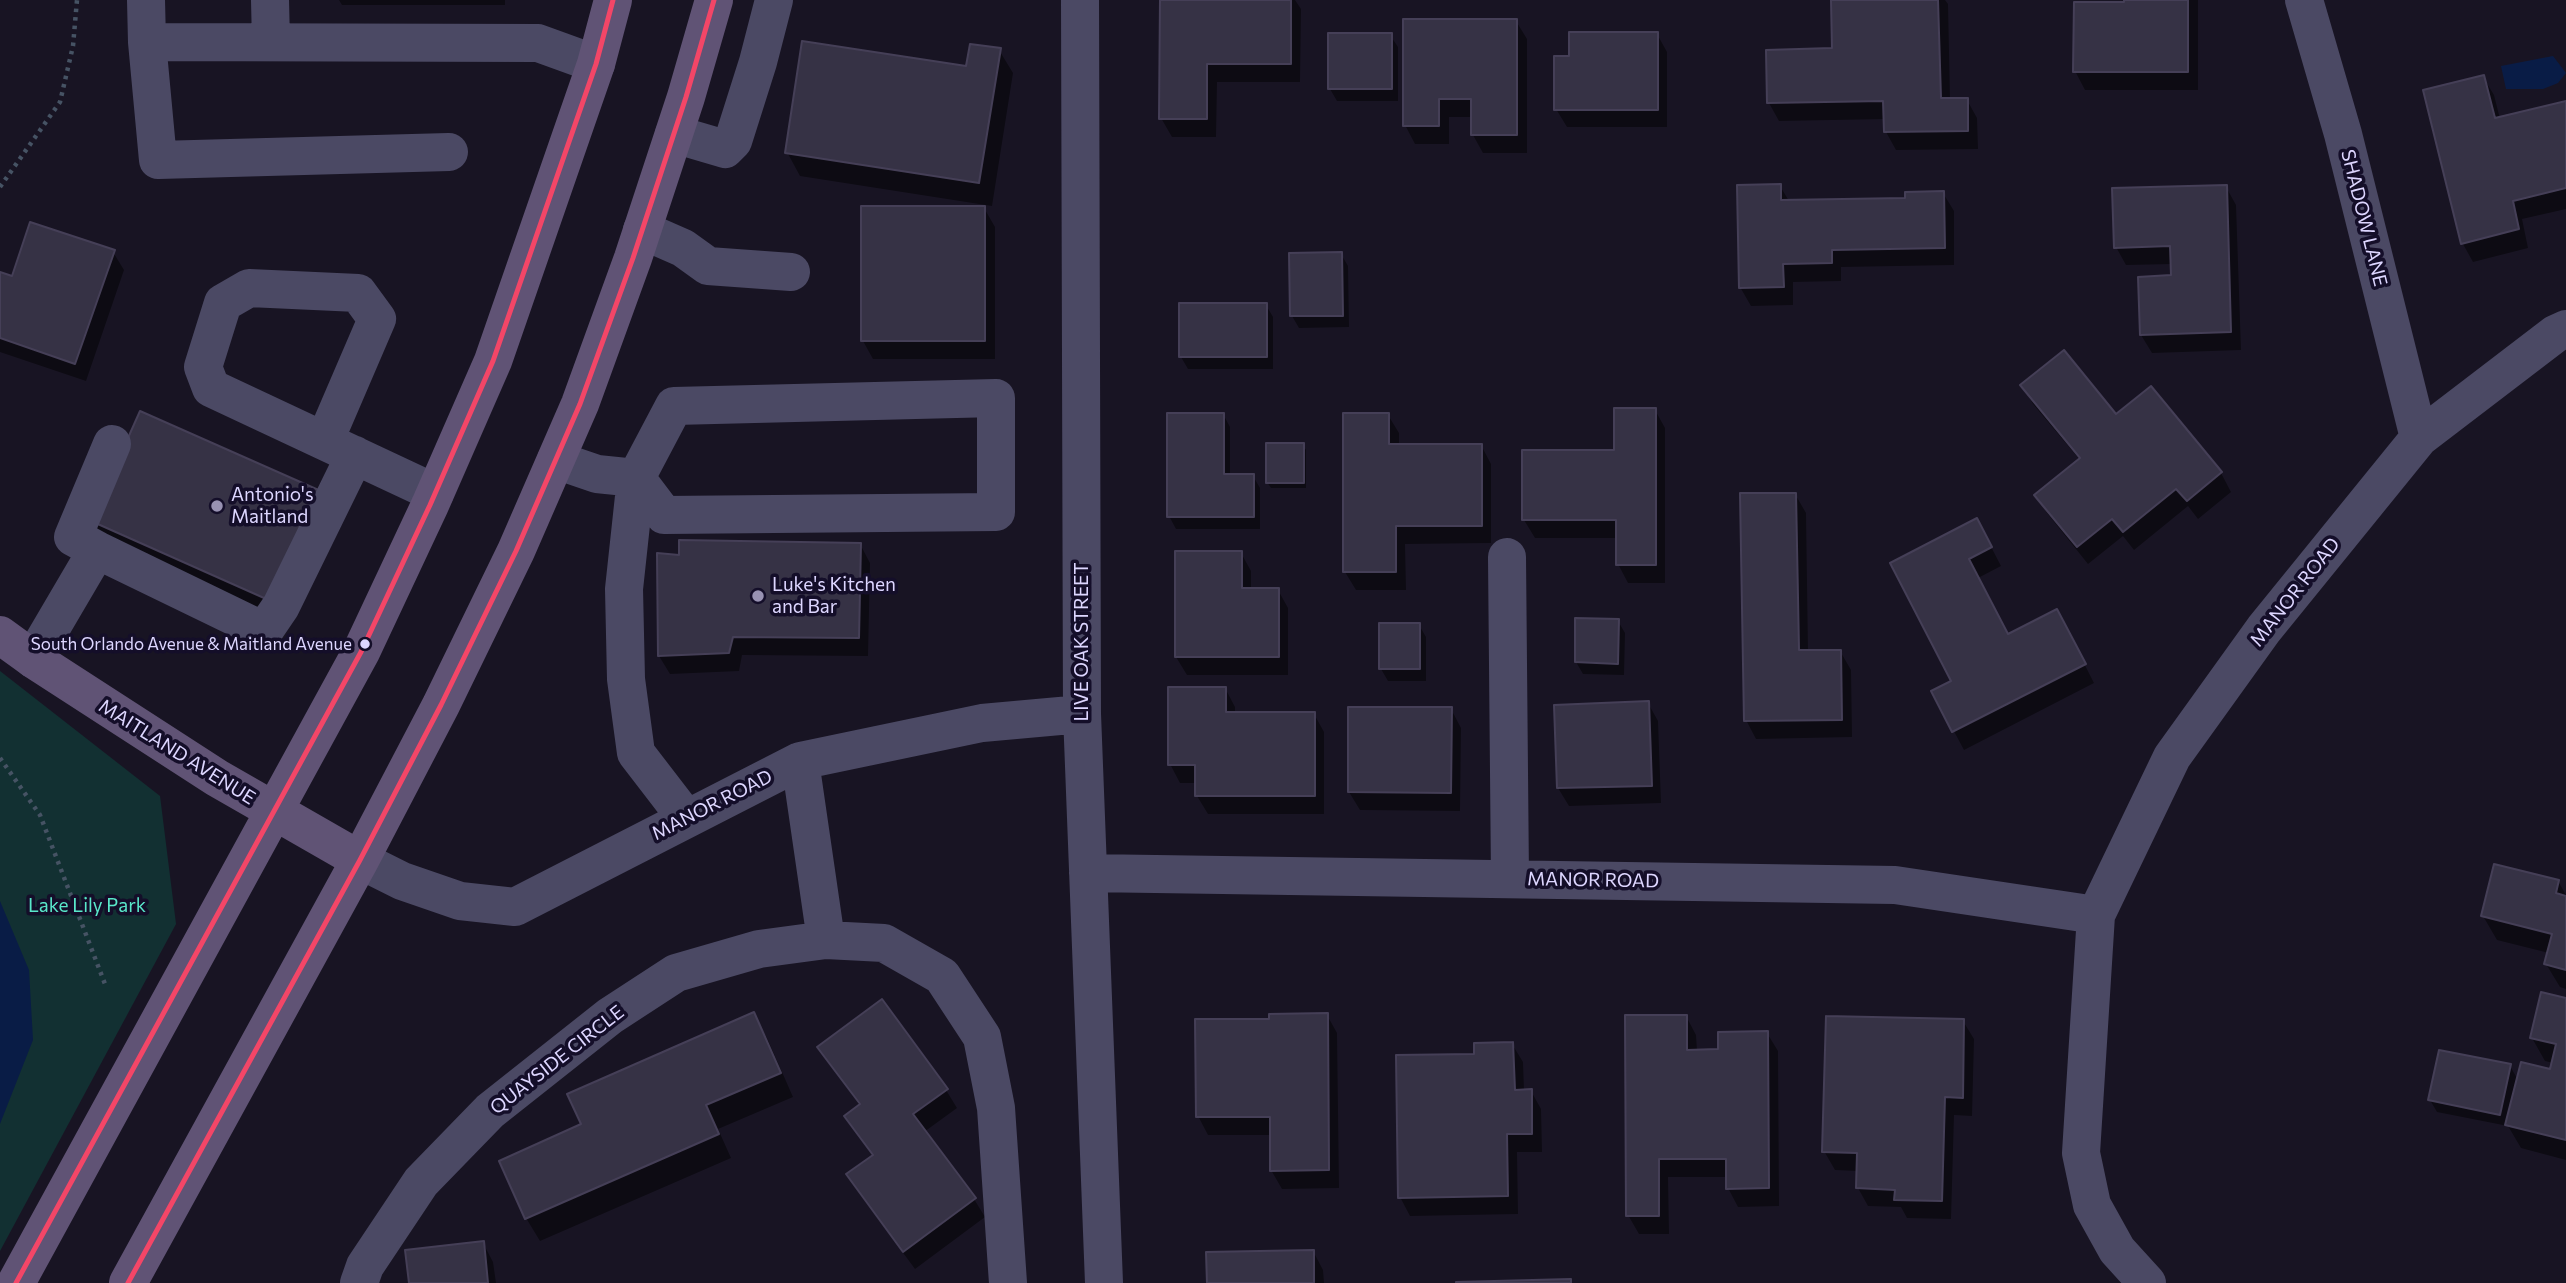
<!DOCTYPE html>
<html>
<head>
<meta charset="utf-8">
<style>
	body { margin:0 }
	canvas { display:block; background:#181423 }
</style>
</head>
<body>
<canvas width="2566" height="1283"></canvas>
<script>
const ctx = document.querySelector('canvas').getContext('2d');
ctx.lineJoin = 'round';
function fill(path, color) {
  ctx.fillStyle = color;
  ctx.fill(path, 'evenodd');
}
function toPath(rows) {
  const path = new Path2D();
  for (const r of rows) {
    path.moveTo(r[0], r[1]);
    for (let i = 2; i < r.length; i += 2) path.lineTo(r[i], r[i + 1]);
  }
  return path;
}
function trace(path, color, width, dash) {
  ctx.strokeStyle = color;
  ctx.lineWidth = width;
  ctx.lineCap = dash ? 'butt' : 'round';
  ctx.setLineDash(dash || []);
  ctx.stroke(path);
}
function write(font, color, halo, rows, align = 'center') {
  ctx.font = font + ' Commissioner,sans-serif';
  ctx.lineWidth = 7;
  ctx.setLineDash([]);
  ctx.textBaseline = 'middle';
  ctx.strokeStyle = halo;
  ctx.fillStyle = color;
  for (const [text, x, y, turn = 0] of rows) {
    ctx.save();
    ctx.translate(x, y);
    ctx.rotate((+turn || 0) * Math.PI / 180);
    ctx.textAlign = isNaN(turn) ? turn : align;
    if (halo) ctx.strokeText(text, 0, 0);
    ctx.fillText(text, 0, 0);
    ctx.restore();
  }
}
const green = toPath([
	[0,671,160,796,176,924,0,1251]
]);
const water = toPath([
	[2553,56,2566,73,2558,83,2543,89,2506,89,2501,66],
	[0,901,29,970,33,1040,0,1124]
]);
const shadow = toPath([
	[339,0,505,0,505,5,342,5],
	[1161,0,1295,0,1301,9,1300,82,1217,82,1216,137,1172,137,1161,118],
	[1833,0,1945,0,1948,4,1950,100,1967,100,1977,118,1978,149,1896,150,1886,132,1886,119,1779,121,1769,103,1768,51,1834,50],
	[2126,0,2198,0,2198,90,2085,90,2075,71,2126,4],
	[1516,21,1527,39,1527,153,1483,153,1473,135,1473,117,1449,117,1449,144,1415,144,1405,125],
	[1657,34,1667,52,1667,127,1567,127,1556,109,1570,57],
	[1390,35,1398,47,1398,101,1337,101,1330,89],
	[999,50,1013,73,992,206,800,176,787,152,968,68],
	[2483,77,2494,95,2500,119,2566,102,2566,209,2522,219,2528,248,2473,262,2463,244],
	[1780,186,1789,201,1907,199,1943,193,1954,211,1954,265,1841,267,1841,281,1793,282,1793,305,1751,306,1740,287],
	[2226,187,2236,205,2241,350,2152,353,2141,335,2173,277,2173,264,2126,265,2116,247],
	[984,208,995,227,995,359,873,359,863,341],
	[113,252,124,270,86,381,0,352,0,274,13,278],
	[1341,254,1348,266,1349,327,1299,328,1292,316],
	[1266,305,1273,317,1273,369,1188,369,1181,357],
	[2022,385,2116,416,2151,388,2221,473,2231,492,2198,519,2188,506,2134,550,2123,536,2088,564,2047,513,2036,495,2080,460,2033,404],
	[1655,410,1665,428,1665,583,1628,583,1618,564,1618,538,1535,538,1524,520,1615,452],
	[1223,414,1230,427,1230,476,1253,476,1260,488,1260,529,1176,529,1169,516],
	[1388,415,1399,433,1399,445,1481,445,1491,464,1491,543,1405,544,1406,590,1356,590,1345,572],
	[1303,445,1306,450,1306,488,1271,488,1267,482],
	[321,493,284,619,103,539,93,521],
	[1795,494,1806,513,1808,652,1840,651,1851,670,1852,737,1756,739,1746,720],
	[1987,539,2001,566,1978,578,2008,636,2067,630,2094,683,1964,750,1933,692,1954,682,1892,564],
	[860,544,870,563,868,656,742,655,739,671,670,674,659,656,681,556],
	[1241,553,1251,571,1251,590,1278,590,1288,608,1288,675,1187,675,1176,657],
	[1618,621,1625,633,1624,675,1583,674,1576,662],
	[1419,625,1426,637,1426,681,1388,681,1381,669],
	[1225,688,1235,707,1235,714,1314,714,1324,732,1324,814,1208,814,1197,796,1197,783,1180,783,1170,764],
	[1648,703,1658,721,1661,803,1569,806,1558,788],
	[1451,709,1461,728,1460,811,1360,810,1349,792],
	[2558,881,2566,895,2566,989,2560,987,2546,964,2549,953,2497,940,2483,916],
	[2566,999,2566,1160,2521,1148,2508,1126,2437,1112,2430,1100,2510,1066,2518,1080,2551,1071,2553,1063,2545,1061,2532,1038],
	[753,1014,767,1038,793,1097,718,1129,731,1158,540,1241,526,1218,583,1125],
	[1327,1015,1337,1033,1339,1188,1282,1189,1271,1170,1271,1135,1208,1135,1198,1116,1271,1020],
	[1686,1016,1696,1035,1697,1051,1719,1051,1767,1033,1778,1051,1779,1206,1738,1207,1728,1188,1728,1177,1668,1177,1669,1234,1639,1234,1628,1215],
	[1963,1021,1974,1039,1972,1116,1954,1115,1951,1219,1907,1218,1901,1207,1868,1206,1858,1188,1858,1171,1835,1170,1824,1151],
	[1512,1044,1523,1062,1524,1091,1531,1091,1541,1109,1542,1152,1517,1152,1518,1214,1410,1216,1400,1197,1476,1056],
	[819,1047,946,1090,957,1108,924,1132,974,1199,985,1217,915,1269,859,1193,848,1175,873,1156,847,1116,860,1106],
	[483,1243,493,1262,496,1283,411,1283],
	[1313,1251,1323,1270,1324,1283,1209,1283]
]);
const building = toPath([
	[1160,0,1291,0,1291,64,1207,64,1207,119,1159,119,1160,0],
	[1831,0,1938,0,1941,98,1968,98,1968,131,1884,132,1883,101,1767,103,1766,50,1832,48,1831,0],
	[2124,0,2188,0,2188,72,2073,72,2074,2,2124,2,2124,0],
	[1403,19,1517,19,1517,135,1471,135,1471,99,1439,99,1439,126,1403,126,1403,19],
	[1569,32,1658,32,1658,110,1554,110,1554,56,1569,56,1569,32],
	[1328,33,1392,33,1392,89,1328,89,1328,33],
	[802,41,966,66,970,44,1001,48,979,183,785,153,802,41],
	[2484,75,2495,118,2566,101,2566,188,2513,201,2519,229,2461,244,2423,90,2484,75],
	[1781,184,1781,200,1905,198,1905,192,1944,191,1945,248,1832,250,1832,263,1783,264,1784,287,1739,288,1737,185,1781,184],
	[2227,185,2231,332,2140,335,2138,277,2171,275,2170,246,2114,248,2112,188,2227,185],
	[861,206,985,206,985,341,861,341,861,206],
	[30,222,115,250,75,364,0,338,0,272,12,276,30,222],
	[1342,252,1343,316,1290,316,1289,253,1342,252],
	[1179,303,1267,303,1267,357,1179,357,1179,303],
	[2064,350,2116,414,2151,386,2222,472,2187,501,2176,489,2123,532,2112,519,2077,547,2034,495,2080,458,2020,385,2064,350],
	[1614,408,1656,408,1656,565,1616,565,1616,520,1522,520,1522,450,1614,450,1614,408],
	[140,411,323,492,273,602,91,521,140,411],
	[1167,413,1224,413,1224,474,1254,474,1254,517,1167,517,1167,413],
	[1343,413,1389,413,1389,444,1482,444,1482,526,1396,526,1396,572,1343,572,1343,413],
	[1266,443,1304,443,1304,483,1266,483,1266,443],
	[1740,493,1796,493,1799,650,1841,650,1842,720,1744,721,1740,493],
	[1977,518,1992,547,1969,559,2008,634,2057,609,2086,664,1952,732,1931,691,1951,681,1890,563,1977,518],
	[679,540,861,543,859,638,733,637,729,653,658,656,657,553,679,555,679,540],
	[1175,551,1242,551,1242,588,1279,588,1279,657,1175,657,1175,551],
	[1575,618,1619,619,1618,664,1575,662,1575,618],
	[1379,623,1420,623,1420,669,1379,669,1379,623],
	[1168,687,1226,687,1226,712,1315,712,1315,796,1195,796,1195,765,1168,765,1168,687],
	[1649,701,1652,786,1557,788,1554,705,1649,701],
	[1348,707,1452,707,1451,793,1348,792,1348,707],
	[2494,864,2559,880,2556,893,2566,896,2566,970,2544,964,2552,934,2481,916,2494,864],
	[2541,992,2566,998,2566,1140,2505,1125,2521,1062,2550,1069,2556,1044,2530,1038,2541,992],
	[882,999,948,1089,913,1114,976,1198,903,1252,846,1174,873,1155,844,1116,860,1104,817,1047,882,999],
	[754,1012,781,1073,706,1105,719,1134,525,1219,499,1161,581,1124,567,1094,754,1012],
	[1328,1013,1329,1170,1270,1171,1270,1117,1196,1117,1195,1019,1269,1019,1269,1014,1328,1013],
	[1625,1015,1687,1015,1687,1050,1718,1049,1718,1032,1768,1031,1769,1188,1726,1189,1726,1159,1659,1159,1659,1216,1626,1216,1625,1015],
	[1826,1016,1964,1019,1963,1098,1945,1097,1942,1201,1894,1200,1895,1190,1856,1188,1857,1153,1822,1152,1826,1016],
	[1513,1042,1515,1090,1532,1089,1532,1134,1507,1134,1508,1196,1398,1198,1396,1055,1474,1054,1474,1043,1513,1042],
	[2439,1050,2511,1064,2500,1115,2428,1100,2439,1050],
	[484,1241,488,1283,409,1283,405,1250,484,1241],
	[1314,1250,1314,1283,1207,1283,1206,1252,1314,1250],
	[1571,1279,1571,1283,1456,1283,1456,1282,1571,1279]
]);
const path = toPath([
	[0,187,60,102,73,46,77,0],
	[0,758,40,815,105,984]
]);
const minor = toPath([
	[146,0,147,42,538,43,596,64],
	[270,0,271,42],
	[1080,0,1082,714,1104,1283],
	[2304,0,2343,134,2419,438],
	[147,42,158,160,449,152],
	[674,134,725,149,733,141,758,62,774,0],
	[642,230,683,248,708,266,791,272],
	[325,440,377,319,358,293,249,288,223,303,203,367,211,388,435,493],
	[556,460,597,474,636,478,664,515,996,512,996,398,674,406,636,478,624,589,626,679,636,753,686,818],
	[97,550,73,537,112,444],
	[1507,557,1510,879],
	[33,659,97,550,264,631,281,606,355,455],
	[800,761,826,940],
	[360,860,402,881,460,901,515,907,800,761,982,723,1082,714],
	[1088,873,1895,885,2096,915],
	[359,1283,365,1266,421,1182,490,1111,610,1016,676,973,759,949,826,940,884,943,942,976,982,1037,996,1108,1008,1283],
	[2147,1283,2117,1250,2092,1205,2081,1153,2096,915,2172,757,2264,629,2419,438,2555,334,2566,329]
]);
const major = toPath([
	[0,635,33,659,217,778,360,860],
	[16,1283,361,652,430,505,493,361,596,64,613,0],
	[128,1283,360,860,441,705,516,551,580,404,633,258,686,97,714,0]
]);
const bus1 = toPath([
	[16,1283,361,652,430,505,493,361,596,64,613,0],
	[128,1283,360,860,441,705,516,551,580,404,633,258,686,97,714,0]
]);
const markers = [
	[217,506,7,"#9892b2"],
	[758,596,7,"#9892b2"],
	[365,644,6,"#ddd6ff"]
];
const busNames = [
	["South Orlando Avenue & Maitland Avenue",352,644]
];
const streetNames = [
	["SHADOW LANE",2364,218,76],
	["MANOR ROAD",2295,592,-52],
	["LIVE OAK STREET",1082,642,-90],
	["MAITLAND AVENUE",177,752,32],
	["MANOR ROAD",712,805,-27],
	["MANOR ROAD",1593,880,1],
	["QUAYSIDE CIRCLE",557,1060,-38]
];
const poiNames = [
	["Antonio's",231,495],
	["Maitland",231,517],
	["Luke's Kitchen",772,585],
	["and Bar",772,607]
];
const parkNames = [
	["Lake Lily Park",87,906]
];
fill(green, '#123032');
fill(water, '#091c46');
fill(shadow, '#0007');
fill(building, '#363245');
trace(building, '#453f57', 2);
trace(path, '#465364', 4.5, [3.5, 5]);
trace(minor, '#4b4964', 38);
trace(major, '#605375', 38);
trace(bus1, '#f34667', 5);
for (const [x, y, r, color] of markers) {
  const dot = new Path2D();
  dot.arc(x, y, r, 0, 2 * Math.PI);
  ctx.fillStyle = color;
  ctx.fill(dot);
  trace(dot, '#140e29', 2.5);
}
write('17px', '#ddd6ff', '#140e29', busNames, 'right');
write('19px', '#ddd6ff', '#140e29', streetNames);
write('19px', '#ddd6ff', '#140e29', poiNames, 'left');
write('19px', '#59e8ca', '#140e29', parkNames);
</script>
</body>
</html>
